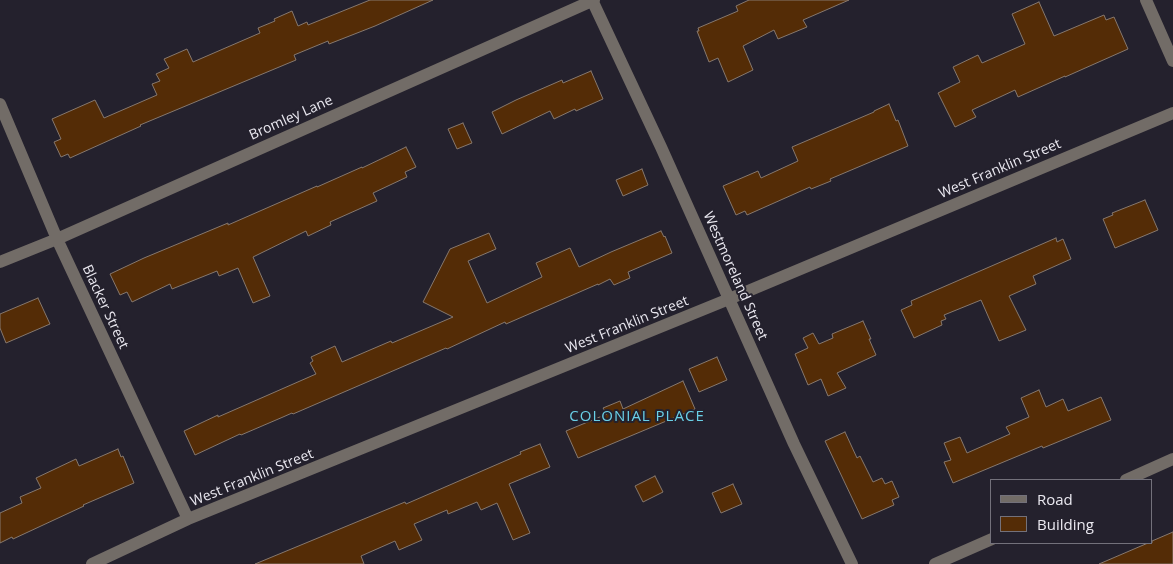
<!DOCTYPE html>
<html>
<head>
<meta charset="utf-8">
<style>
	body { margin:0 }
	#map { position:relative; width:1173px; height:564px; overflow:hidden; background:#24212d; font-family:"Open Sans",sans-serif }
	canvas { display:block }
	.legend { position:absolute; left:990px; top:479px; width:162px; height:65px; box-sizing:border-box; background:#24212d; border:1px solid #73717b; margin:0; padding:6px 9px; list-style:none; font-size:15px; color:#eae8f0 }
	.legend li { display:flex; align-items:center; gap:10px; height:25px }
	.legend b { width:25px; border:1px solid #73717b }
</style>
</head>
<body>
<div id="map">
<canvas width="1173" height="564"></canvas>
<ul class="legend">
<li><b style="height:6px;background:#726c67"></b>Road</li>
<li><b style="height:14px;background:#542c06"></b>Building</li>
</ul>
</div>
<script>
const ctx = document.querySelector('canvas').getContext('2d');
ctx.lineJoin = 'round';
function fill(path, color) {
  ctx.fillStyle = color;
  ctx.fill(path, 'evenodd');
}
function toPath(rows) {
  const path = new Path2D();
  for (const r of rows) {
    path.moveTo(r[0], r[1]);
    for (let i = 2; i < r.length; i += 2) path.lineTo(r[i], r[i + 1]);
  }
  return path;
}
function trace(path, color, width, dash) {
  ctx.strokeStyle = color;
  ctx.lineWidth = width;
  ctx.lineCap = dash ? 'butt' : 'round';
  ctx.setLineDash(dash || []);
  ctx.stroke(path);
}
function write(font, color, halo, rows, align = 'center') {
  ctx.font = font + ' "Open Sans",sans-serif';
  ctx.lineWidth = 4;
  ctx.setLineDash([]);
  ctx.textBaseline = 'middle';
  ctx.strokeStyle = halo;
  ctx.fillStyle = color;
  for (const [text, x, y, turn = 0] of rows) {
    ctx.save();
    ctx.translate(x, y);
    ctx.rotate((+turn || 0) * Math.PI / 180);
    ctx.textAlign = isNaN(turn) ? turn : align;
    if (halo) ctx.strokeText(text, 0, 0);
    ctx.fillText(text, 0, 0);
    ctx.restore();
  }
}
const building = toPath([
	[370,0,433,0,375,26,329,44,328,41,294,55,296,60,140,125,141,126,70,158,68,154,61,157,54,142,61,139,52,119,95,100,104,118,157,95,152,84,160,81,156,74,169,68,164,59,187,49,193,62,260,33,258,28,275,21,274,19,292,11,298,26,307,22,308,25,370,0],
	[749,0,849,0,803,20,807,27,778,39,774,30,743,46,753,70,728,82,718,58,709,62,697,31,699,31,698,28,738,11,736,6,749,0],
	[1039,2,1054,36,1104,15,1106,20,1114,17,1128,49,1065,77,1065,76,1018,97,1015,90,972,110,976,117,955,127,938,93,960,82,953,67,978,55,982,63,1025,44,1012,14,1039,2],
	[591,71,603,99,576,111,575,109,554,119,550,111,502,134,492,112,516,100,562,80,563,83,591,71],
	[889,104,896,121,898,120,908,146,830,179,831,181,811,189,810,187,747,215,745,211,736,215,723,186,758,171,761,178,798,161,792,147,874,112,874,111,889,104],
	[463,123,472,143,457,149,448,129,463,123],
	[406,147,416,167,405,172,407,177,373,193,377,201,330,222,331,225,308,236,306,231,253,257,270,296,253,303,238,268,219,276,217,271,172,289,170,284,132,302,127,292,120,295,110,274,144,258,228,223,228,225,317,186,317,187,362,167,362,168,406,147],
	[642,169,648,185,623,196,616,180,642,169],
	[1145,200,1158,230,1115,248,1103,219,1113,215,1112,213,1145,200],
	[661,231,664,237,665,236,672,253,628,272,630,278,614,285,610,279,598,285,598,284,506,324,505,322,447,349,446,348,293,414,292,413,283,417,241,435,240,434,195,455,184,431,218,415,218,417,316,374,310,363,313,361,311,357,335,346,342,362,391,341,392,343,453,317,423,302,450,249,489,233,496,249,468,261,487,303,542,277,536,263,570,248,579,267,611,252,661,231],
	[1056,238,1057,242,1063,239,1071,259,1033,276,1036,284,1009,296,1026,330,999,341,981,300,944,315,946,319,941,321,942,325,914,338,901,310,912,305,911,301,1056,238],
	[38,298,50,324,6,343,0,328,0,314,38,298],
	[863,321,871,339,869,339,876,355,837,373,846,388,828,396,821,379,808,385,795,354,808,348,803,338,813,333,819,344,833,338,832,334,863,321],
	[717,357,727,380,699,392,689,369,717,357],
	[683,381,695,409,578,458,566,431,607,414,603,408,620,401,623,409,683,381],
	[1039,390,1046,407,1063,399,1068,411,1101,397,1111,420,1043,448,1042,446,953,483,944,462,951,460,944,443,960,437,967,453,1010,434,1006,427,1029,417,1021,398,1039,390],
	[845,432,857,458,860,456,873,482,882,478,885,484,892,481,899,497,892,500,894,505,862,519,825,441,845,432],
	[540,444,550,467,509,484,530,533,513,540,497,503,481,510,477,502,448,514,447,510,414,524,422,540,399,550,395,541,361,556,364,564,255,564,405,502,406,504,521,454,520,452,540,444],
	[118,449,121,457,123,456,134,483,83,505,84,506,13,539,12,537,0,543,0,513,22,503,20,497,41,488,36,478,76,459,79,466,118,449],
	[655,476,663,492,643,502,635,486,655,476],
	[733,484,742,504,721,513,712,493,733,484],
	[1173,532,1173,564,1099,564,1148,543,1152,543,1152,541,1173,532]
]);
const minor = toPath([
	[592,0,661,147,794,444,852,564],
	[1146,0,1173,61],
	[0,104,57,239,188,519],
	[0,262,57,239,594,0],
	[1126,480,1173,459],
	[92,564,188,519,729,299,1173,113],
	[935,564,992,539]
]);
const streetNames = [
	["Bromley Lane",291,118,-24],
	["West Franklin Street",1000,169,-23],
	["Westmoreland Street",735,276,66],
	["Blacker Street",105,307,65],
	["West Franklin Street",627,325,-22],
	["West Franklin Street",252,478,-22]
];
const neighbourhoodNames = [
	["COLONIAL PLACE",637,417]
];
fill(building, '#542c06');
trace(building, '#86786e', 1);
trace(minor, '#726c67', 12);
write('14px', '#eae8f0', '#24212d', streetNames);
ctx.letterSpacing = '1px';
write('15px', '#6ad0e7', '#24212d', neighbourhoodNames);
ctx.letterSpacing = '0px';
</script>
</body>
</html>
